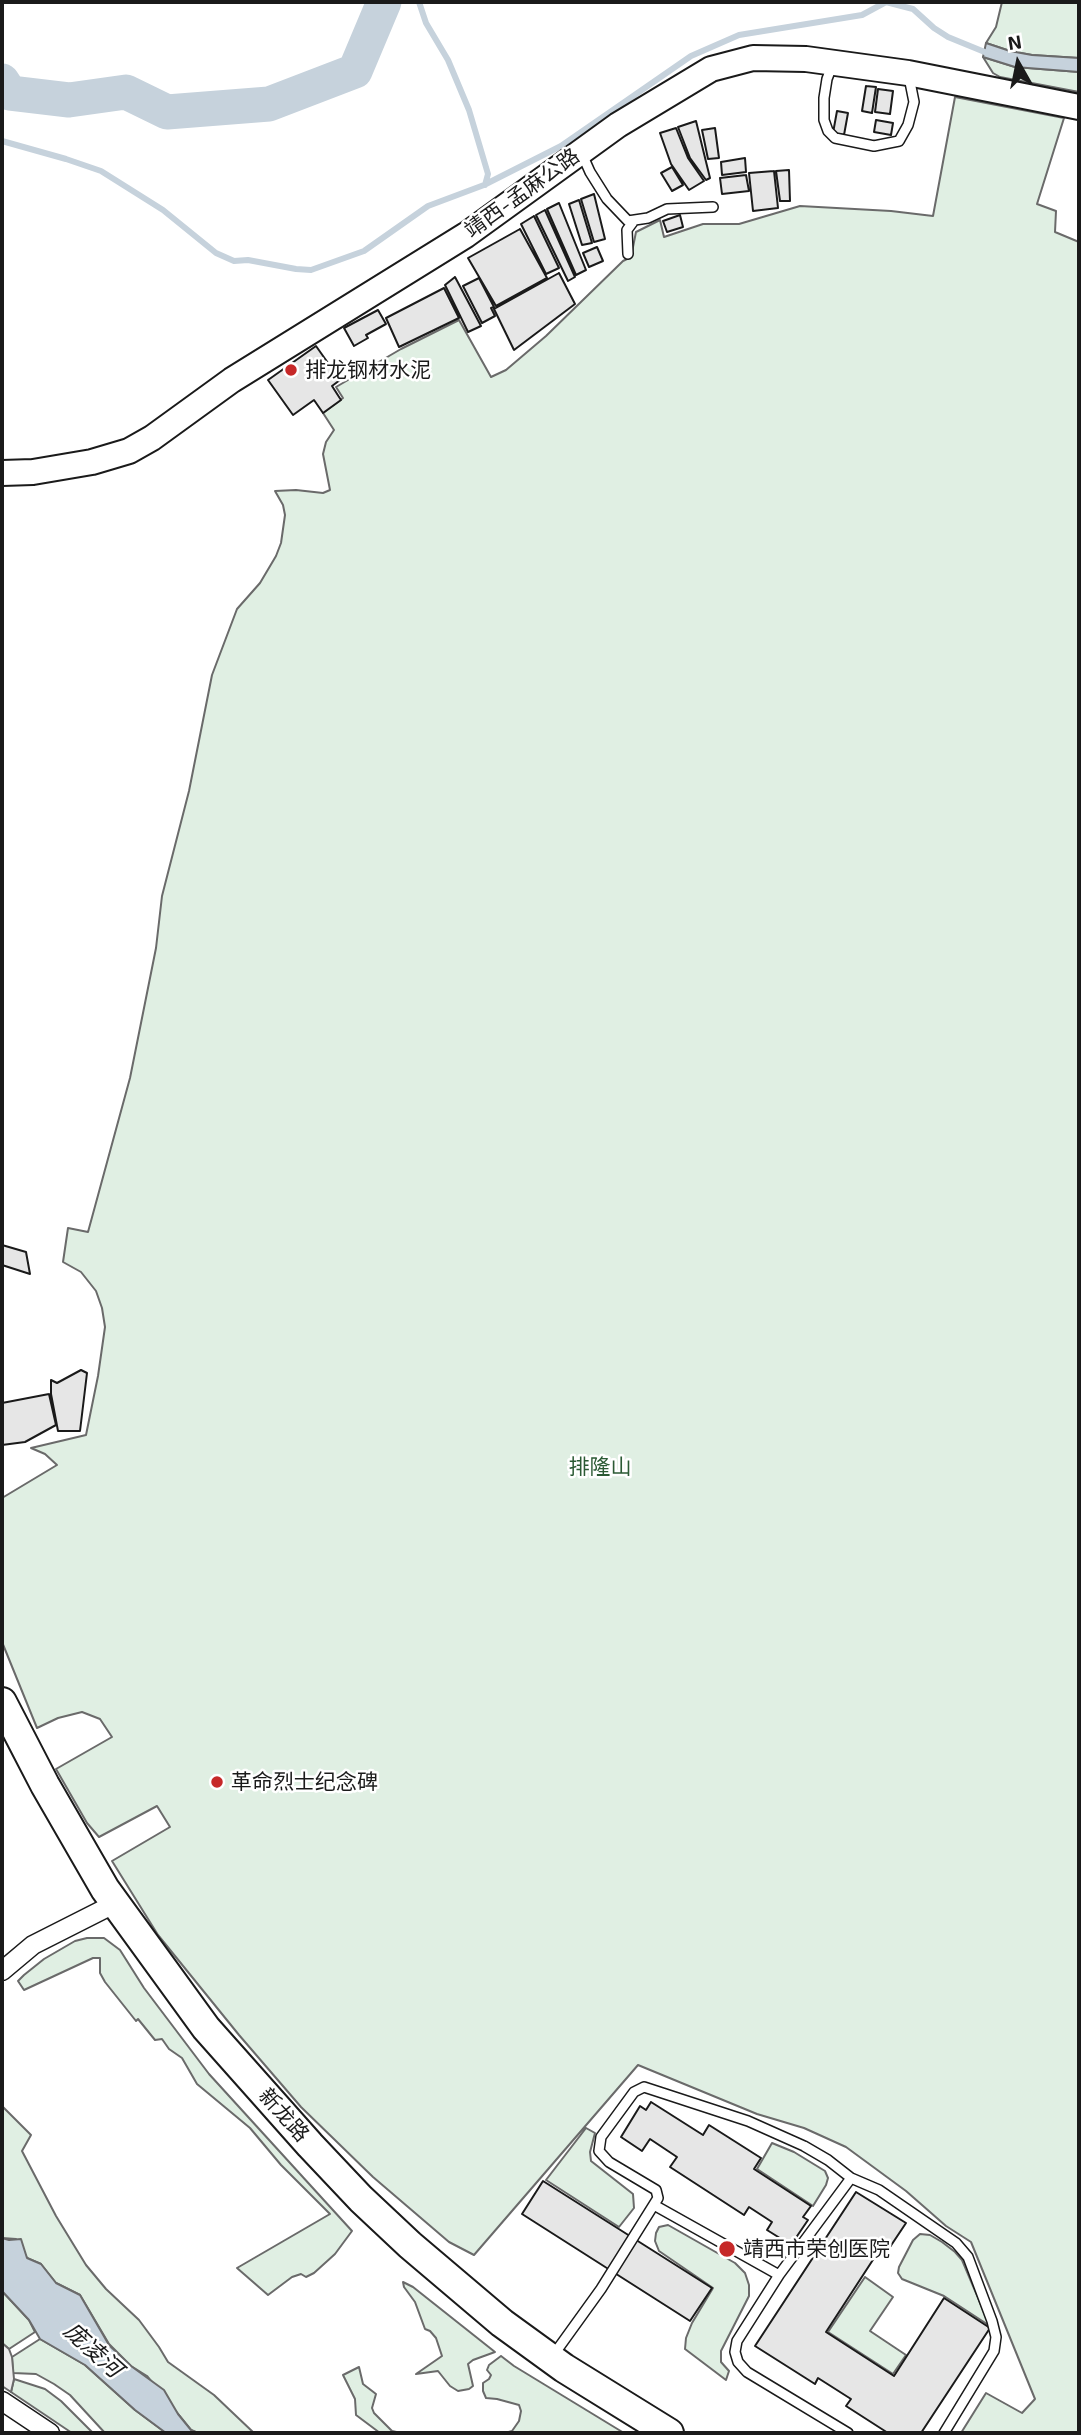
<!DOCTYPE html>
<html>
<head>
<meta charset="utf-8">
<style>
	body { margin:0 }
	#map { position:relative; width:1081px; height:2435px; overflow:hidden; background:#fff; font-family:"Exo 2",sans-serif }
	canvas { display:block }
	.frame { position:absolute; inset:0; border:4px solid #1a1a1a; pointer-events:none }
	.north { position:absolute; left:983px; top:28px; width:70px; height:70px; -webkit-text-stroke:5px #fff; paint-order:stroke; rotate:351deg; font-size:19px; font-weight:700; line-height:28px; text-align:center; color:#1a1a1a }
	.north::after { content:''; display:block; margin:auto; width:24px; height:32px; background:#1a1a1a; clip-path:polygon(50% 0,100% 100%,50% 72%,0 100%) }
</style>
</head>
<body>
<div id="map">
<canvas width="1081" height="2435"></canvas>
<div class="frame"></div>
<div class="north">N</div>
</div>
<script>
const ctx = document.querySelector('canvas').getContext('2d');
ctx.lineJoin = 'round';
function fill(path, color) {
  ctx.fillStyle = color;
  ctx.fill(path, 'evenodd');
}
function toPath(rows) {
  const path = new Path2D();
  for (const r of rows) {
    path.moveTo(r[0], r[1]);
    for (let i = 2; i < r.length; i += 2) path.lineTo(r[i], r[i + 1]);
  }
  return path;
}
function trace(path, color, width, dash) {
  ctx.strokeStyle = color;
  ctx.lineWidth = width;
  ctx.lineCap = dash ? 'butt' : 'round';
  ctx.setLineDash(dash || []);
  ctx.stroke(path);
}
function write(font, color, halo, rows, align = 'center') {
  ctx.font = font + ' "Exo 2","Noto Sans SC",sans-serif';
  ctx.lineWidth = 5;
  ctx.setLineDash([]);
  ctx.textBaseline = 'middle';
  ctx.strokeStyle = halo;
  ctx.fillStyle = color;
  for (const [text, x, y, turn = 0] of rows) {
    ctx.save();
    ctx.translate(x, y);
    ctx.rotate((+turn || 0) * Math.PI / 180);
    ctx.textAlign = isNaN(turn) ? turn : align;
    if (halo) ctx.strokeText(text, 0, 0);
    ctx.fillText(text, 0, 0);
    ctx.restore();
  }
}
const green = toPath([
	[1002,2,1079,2,1079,58,1032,55,1010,51,986,43,996,27,1002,2],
	[983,57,1015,67,1079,72,1079,92,1000,77,993,73,983,57],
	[955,97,1064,118,1037,204,1056,211,1055,232,1079,242,1079,2433,961,2433,986,2393,1022,2413,1035,2399,971,2242,946,2226,906,2191,846,2147,804,2128,757,2114,638,2065,474,2255,449,2242,373,2177,301,2107,239,2035,158,1935,112,1861,170,1827,157,1806,99,1837,87,1823,56,1769,112,1737,100,1719,82,1712,58,1718,37,1728,2,1642,2,1498,57,1465,45,1454,31,1448,86,1435,98,1376,105,1327,102,1308,96,1291,81,1272,63,1262,68,1228,88,1232,130,1078,156,948,162,896,189,791,212,675,237,609,260,583,276,556,281,543,285,515,283,505,275,491,296,490,323,493,330,490,323,454,326,442,334,430,323,413,343,398,336,387,401,349,459,320,491,377,506,370,546,336,623,261,631,257,636,232,660,220,664,237,703,224,739,224,800,206,891,211,933,216,955,97],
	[87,1938,104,1938,120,1950,144,1988,209,2074,352,2231,335,2254,314,2273,306,2277,301,2274,292,2277,268,2295,237,2268,330,2214,281,2165,250,2128,197,2084,182,2058,169,2049,162,2039,155,2040,138,2019,136,2021,105,1982,100,1973,100,1958,93,1958,24,1990,18,1981,24,1975,44,1959,75,1941,87,1938],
	[2,2106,31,2135,22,2151,56,2216,86,2265,106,2289,139,2320,159,2347,168,2362,214,2395,254,2433,198,2433,191,2430,147,2376,131,2366,109,2344,80,2295,56,2283,41,2264,27,2258,16,2239,2,2238,2,2106],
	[586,2128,595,2133,590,2152,591,2161,633,2194,634,2208,619,2227,546,2180,586,2128],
	[772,2143,794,2152,825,2171,828,2178,826,2185,813,2206,757,2169,772,2143],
	[668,2225,735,2263,745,2273,749,2285,749,2296,721,2351,721,2362,729,2371,726,2380,685,2349,686,2338,692,2323,713,2288,659,2251,655,2241,656,2233,659,2227,668,2225],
	[920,2234,930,2235,942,2242,955,2252,962,2260,990,2326,944,2296,902,2279,898,2273,899,2267,913,2240,920,2234],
	[865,2277,893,2297,870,2331,906,2355,893,2374,828,2332,865,2277],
	[403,2282,413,2287,495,2352,473,2360,468,2364,473,2386,469,2389,458,2391,450,2386,438,2371,416,2374,442,2356,436,2338,430,2331,425,2329,415,2302,404,2287,403,2282],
	[2,2291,29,2320,35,2332,9,2349,2,2343,2,2291],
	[40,2339,85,2365,135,2410,166,2433,105,2433,70,2395,54,2384,36,2374,13,2373,12,2357,40,2339],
	[501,2356,514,2366,624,2433,505,2433,512,2431,519,2421,521,2411,519,2405,497,2399,486,2398,483,2391,483,2383,489,2379,491,2375,487,2370,489,2365,501,2356],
	[359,2367,363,2384,376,2394,372,2408,374,2413,392,2431,401,2433,380,2433,356,2415,355,2399,343,2375,359,2367],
	[14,2379,45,2389,61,2401,93,2433,72,2433,11,2392,14,2379]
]);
const parking = toPath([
	[2,2343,9,2349,12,2357,14,2379,11,2392,2,2386,2,2343]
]);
const water = toPath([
	[986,43,1010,51,1032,55,1079,58,1079,72,1015,67,983,57,986,43],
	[2,2238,9,2240,21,2239,27,2258,41,2264,56,2283,80,2295,109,2345,131,2366,164,2390,178,2414,191,2430,198,2433,166,2433,135,2410,85,2365,40,2339,29,2320,2,2291,2,2238]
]);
const stream = toPath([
	[419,2,426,23,448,60,469,110,488,174,485,185],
	[2,141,66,159,101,171,163,210,216,253,234,261,248,260,296,269,311,270,364,251,428,206,484,185,561,146,691,56,739,35,862,15,886,2,913,9,934,28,948,37,992,55]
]);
const river = toPath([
	[2,81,10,93,69,100,126,92,167,112,269,104,355,71,384,2]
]);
const building = toPath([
	[866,86,876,87,872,113,862,111,866,86],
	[878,89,893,91,890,114,875,112,878,89],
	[837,111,848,113,844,135,833,133,837,111],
	[876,120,893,123,891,135,874,132,876,120],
	[696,121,710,178,706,180,690,158,678,127,696,121],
	[676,128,688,158,704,181,689,190,671,164,660,133,676,128],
	[715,128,719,158,708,159,702,130,715,128],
	[745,158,746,172,722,175,721,162,745,158],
	[672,167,683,185,672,191,661,173,672,167],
	[789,170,790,201,780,201,776,171,789,170],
	[774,171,778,208,753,211,749,173,774,171],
	[746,175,749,191,722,194,720,178,746,175],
	[594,194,605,239,594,242,581,199,594,194],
	[579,200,592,243,582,245,569,204,579,200],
	[559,203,586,270,576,275,547,209,559,203],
	[545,210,575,277,568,281,536,215,545,210],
	[680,215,683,227,667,232,663,221,680,215],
	[534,216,559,268,546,274,521,224,534,216],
	[520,229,547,278,496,306,468,258,520,229],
	[597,247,603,261,589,267,583,253,597,247],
	[559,273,575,304,514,350,494,309,559,273],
	[455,277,481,326,468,332,445,285,455,277],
	[479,278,494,307,491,308,495,316,482,323,463,286,479,278],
	[444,288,459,318,399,347,386,318,444,288],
	[378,310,386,324,366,335,368,338,354,346,344,328,378,310],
	[316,346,340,380,332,386,341,400,323,413,314,400,293,415,268,380,316,346],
	[2,1245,26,1252,30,1274,2,1265,2,1245],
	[81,1370,87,1373,80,1431,58,1431,51,1394,51,1380,57,1383,81,1370],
	[49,1394,56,1425,25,1442,2,1445,2,1403,49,1394],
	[651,2102,703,2135,709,2125,761,2158,754,2169,811,2206,803,2217,808,2220,791,2245,767,2230,772,2222,749,2207,744,2215,670,2167,677,2157,650,2139,642,2151,621,2137,640,2106,646,2110,651,2102],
	[543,2181,712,2288,690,2321,522,2214,543,2181],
	[856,2192,906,2223,886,2253,880,2249,826,2332,894,2376,944,2298,990,2328,921,2433,888,2433,846,2406,851,2399,818,2378,815,2384,755,2346,856,2192]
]);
const service = toPath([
	[832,66,827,79,824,98,824,120,828,131,835,138,874,146,899,141,908,125,914,102,909,77],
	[582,154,590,172,607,199,628,221,648,218,667,209,713,207],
	[628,254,627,230,633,222],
	[654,2205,779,2275],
	[552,2357,601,2289,658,2198,656,2190,609,2162,599,2151,601,2137,634,2092,644,2087,748,2121,804,2146,828,2160,851,2178,879,2190,956,2243,968,2257,992,2321,996,2337,994,2351,944,2433],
	[848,2433,747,2372,738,2362,735,2352,737,2341,779,2275,851,2178]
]);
const minor = toPath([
	[2,1971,33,1945,116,1903],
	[2,2401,50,2433]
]);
const secondary = toPath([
	[2,473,33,472,92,462,129,451,152,438,232,380,466,235,618,125,711,69,753,58,806,59,908,73,1079,107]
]);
const primary = toPath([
	[2,1702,45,1785,105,1889,206,2028,310,2145,361,2199,410,2245,502,2323,564,2368,669,2433]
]);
const markers = [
	[291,370,7,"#c62828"],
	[217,1782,7,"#c62828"],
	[727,2249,9,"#c62828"]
];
const streetNames = [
	["靖西-孟麻公路",522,193,-36],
	["新龙路",284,2115,48]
];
const poiNames = [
	["排龙钢材水泥",305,370],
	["革命烈士纪念碑",231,1782],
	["靖西市荣创医院",743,2249]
];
const parkNames = [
	["排隆山",600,1467]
];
const waterNames = [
	["庞凌河",93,2350,42]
];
fill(green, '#e0efe3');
trace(green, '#6a6a6a', 2);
fill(parking, '#ededed');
trace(parking, '#6a6a6a', 2);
fill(water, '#c6d2dc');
trace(water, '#6a6a6a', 2);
trace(stream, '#c6d2dc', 6);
trace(river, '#c6d2dc', 35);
fill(building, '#e6e6e6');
trace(building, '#1a1a1a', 2);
trace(service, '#1a1a1a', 12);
trace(minor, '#1a1a1a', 21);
trace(secondary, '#1a1a1a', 28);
trace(primary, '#1a1a1a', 32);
trace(service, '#fff', 9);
trace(minor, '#fff', 18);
trace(secondary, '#fff', 24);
trace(primary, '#fff', 28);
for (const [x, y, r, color] of markers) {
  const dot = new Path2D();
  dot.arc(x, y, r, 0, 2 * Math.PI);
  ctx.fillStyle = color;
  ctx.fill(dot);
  trace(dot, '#fff', 2.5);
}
write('21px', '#1a1a1a', '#fff', streetNames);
write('21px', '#1a1a1a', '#fff', poiNames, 'left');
write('21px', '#2b5a34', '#fff', parkNames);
write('italic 23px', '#1a1a1a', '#fff', waterNames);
</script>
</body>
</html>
